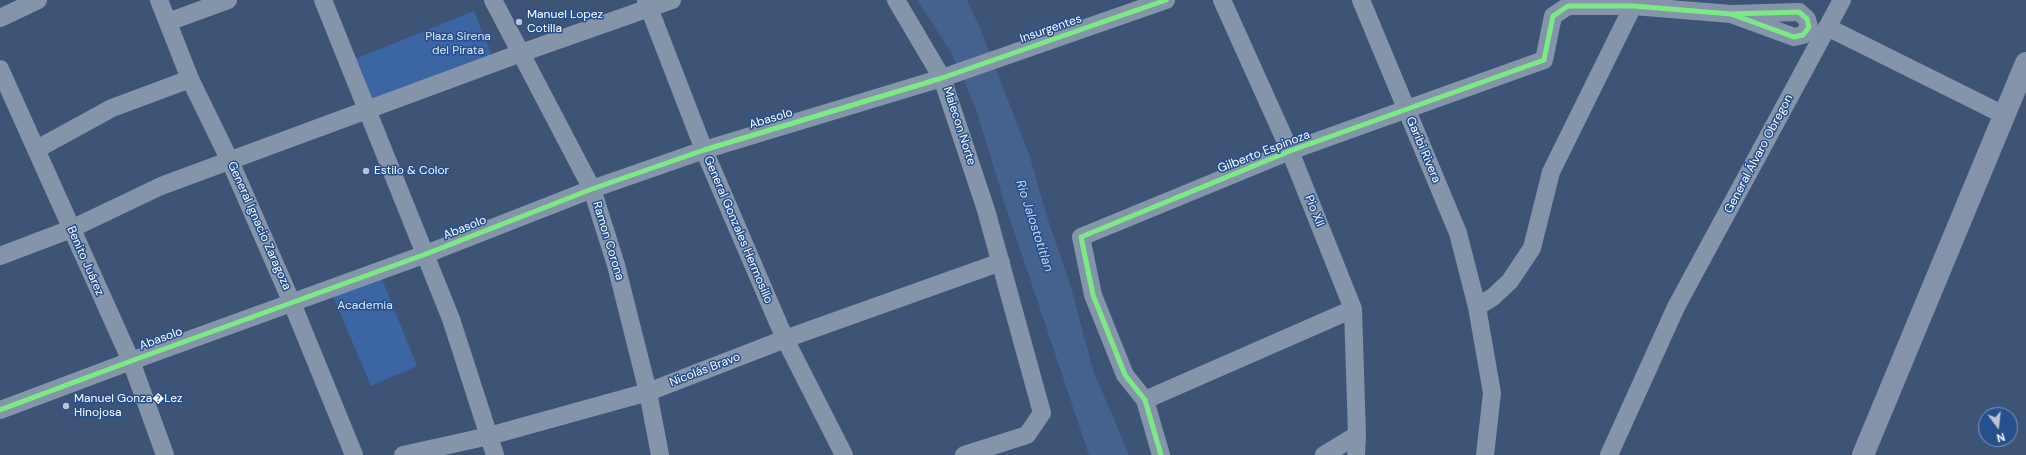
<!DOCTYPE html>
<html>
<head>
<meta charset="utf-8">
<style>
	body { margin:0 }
	#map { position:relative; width:2026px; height:455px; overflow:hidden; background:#3d5476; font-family:"DM Sans",sans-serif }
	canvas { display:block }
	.north { position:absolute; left:1978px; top:407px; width:40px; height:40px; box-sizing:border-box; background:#264f8d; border:1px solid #7d95bb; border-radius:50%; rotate:165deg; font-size:11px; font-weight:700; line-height:16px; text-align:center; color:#fff }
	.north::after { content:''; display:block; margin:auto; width:14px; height:18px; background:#bbc3cf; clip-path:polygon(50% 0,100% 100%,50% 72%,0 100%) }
</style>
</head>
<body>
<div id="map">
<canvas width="2026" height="455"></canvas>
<div class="north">N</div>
</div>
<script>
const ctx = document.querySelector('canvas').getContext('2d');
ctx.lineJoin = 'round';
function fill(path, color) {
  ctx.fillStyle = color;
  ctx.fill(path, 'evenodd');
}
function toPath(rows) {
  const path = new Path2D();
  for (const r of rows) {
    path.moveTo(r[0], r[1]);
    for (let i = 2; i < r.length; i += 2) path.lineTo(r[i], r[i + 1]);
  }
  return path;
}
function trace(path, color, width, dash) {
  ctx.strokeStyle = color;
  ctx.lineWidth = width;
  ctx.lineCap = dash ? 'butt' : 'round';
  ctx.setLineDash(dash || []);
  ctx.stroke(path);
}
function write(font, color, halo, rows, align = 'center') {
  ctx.font = font + ' "DM Sans",sans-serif';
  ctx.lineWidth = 3;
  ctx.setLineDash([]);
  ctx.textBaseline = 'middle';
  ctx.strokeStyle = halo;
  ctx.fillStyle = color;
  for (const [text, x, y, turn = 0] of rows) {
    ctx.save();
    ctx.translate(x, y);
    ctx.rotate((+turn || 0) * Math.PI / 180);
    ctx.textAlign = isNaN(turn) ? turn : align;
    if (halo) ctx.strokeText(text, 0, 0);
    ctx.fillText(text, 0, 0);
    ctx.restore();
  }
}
const green = toPath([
	[474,11,492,57,372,103,355,59],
	[379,272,417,366,371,386,330,289]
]);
const water = toPath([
	[917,0,967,0,979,26,1029,154,1048,220,1070,284,1093,370,1129,455,1089,455,1005,204,975,106,951,52]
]);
const minor = toPath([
	[159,0,190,79,230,161,292,303,354,455],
	[323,0,451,319,495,455],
	[493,0,592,189,616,265,648,392,660,455],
	[646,0,704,150,785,339,844,455],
	[896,0,942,78,986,210,1042,413,1027,435,964,455],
	[1222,0,1290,151,1353,309,1357,435],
	[1361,0,1458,233,1477,307,1493,297,1510,281,1532,248,1551,172,1633,6],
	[0,18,38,0],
	[168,22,228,0],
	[1827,27,2004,115],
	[0,69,131,361,165,455],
	[37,149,112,108,190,79],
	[0,256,71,229,161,186,521,53,672,0],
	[1477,307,1492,393,1485,455],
	[1145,400,1353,309],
	[0,410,131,361,426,254,592,189,704,150,942,78,1166,0],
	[403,455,489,436,648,392,785,339,1001,262],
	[1161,455,1145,400,1125,375,1093,295,1081,237,1290,151,1544,60,1553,16,1568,6,1633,6,1731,14,1799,12,1807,19,1809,27,1803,35,1794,37,1731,14],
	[1324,455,1357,435,1356,455],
	[1609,455,1676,307,1842,0]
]);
const major = toPath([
	[1863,455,2026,63]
]);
const cycleway = toPath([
	[0,410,131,361,426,254,592,189,704,150,942,78,1166,0],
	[1161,455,1145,400,1125,375,1093,295,1081,237,1290,151,1544,60,1553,16,1568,6,1633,6,1731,14,1799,12,1807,19,1809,27,1803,35,1794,37,1731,14]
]);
const markers = [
	[519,22,4,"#bbc3cf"],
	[366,171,4,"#bbc3cf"],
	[66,406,4,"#bbc3cf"]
];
const poiNames = [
	["Manuel Lopez",527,15],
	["Cotilla",527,29],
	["Estilo & Color",374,171],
	["Manuel Gonza�Lez",74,399],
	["Hinojosa",74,413]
];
const streetNames = [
	["Insurgentes",1051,29,-19],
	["Abasolo",771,119,-17],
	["Malecon Norte",959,126,72],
	["Garibi Rivera",1423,150,67],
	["Gilberto Espinoza",1264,152,-21],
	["General Álvaro Obregon",1759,154,-62],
	["Pio XII",1314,211,68],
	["General Ignacio Zaragoza",259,226,66],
	["Abasolo",465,228,-22],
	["General Gonzales Hermosillo",738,230,67],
	["Ramon Corona",608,241,73],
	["Benito Juárez",85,261,66],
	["Abasolo",161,339,-20],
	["Nicolás Bravo",705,370,-21]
];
const parkNames = [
	["Plaza Sirena",458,37],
	["del Pirata",458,51],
	["Academia",365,306]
];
const waterNames = [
	["Rio Jalostotitlan",1034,226,72]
];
fill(green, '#3b65a3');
fill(water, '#45628e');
trace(minor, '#8495aa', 18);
trace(major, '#8493a9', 22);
trace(cycleway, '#7ce984', 5);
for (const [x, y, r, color] of markers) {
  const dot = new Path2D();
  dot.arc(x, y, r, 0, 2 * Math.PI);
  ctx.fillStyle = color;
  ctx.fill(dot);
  trace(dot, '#264f8d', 1.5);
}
write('12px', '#fff', '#264f8d', poiNames, 'left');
write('12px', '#fff', '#264f8d', streetNames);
write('12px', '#dbe7f8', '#264f8d', parkNames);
write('italic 13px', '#c2d6f2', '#264f8d', waterNames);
</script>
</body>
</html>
